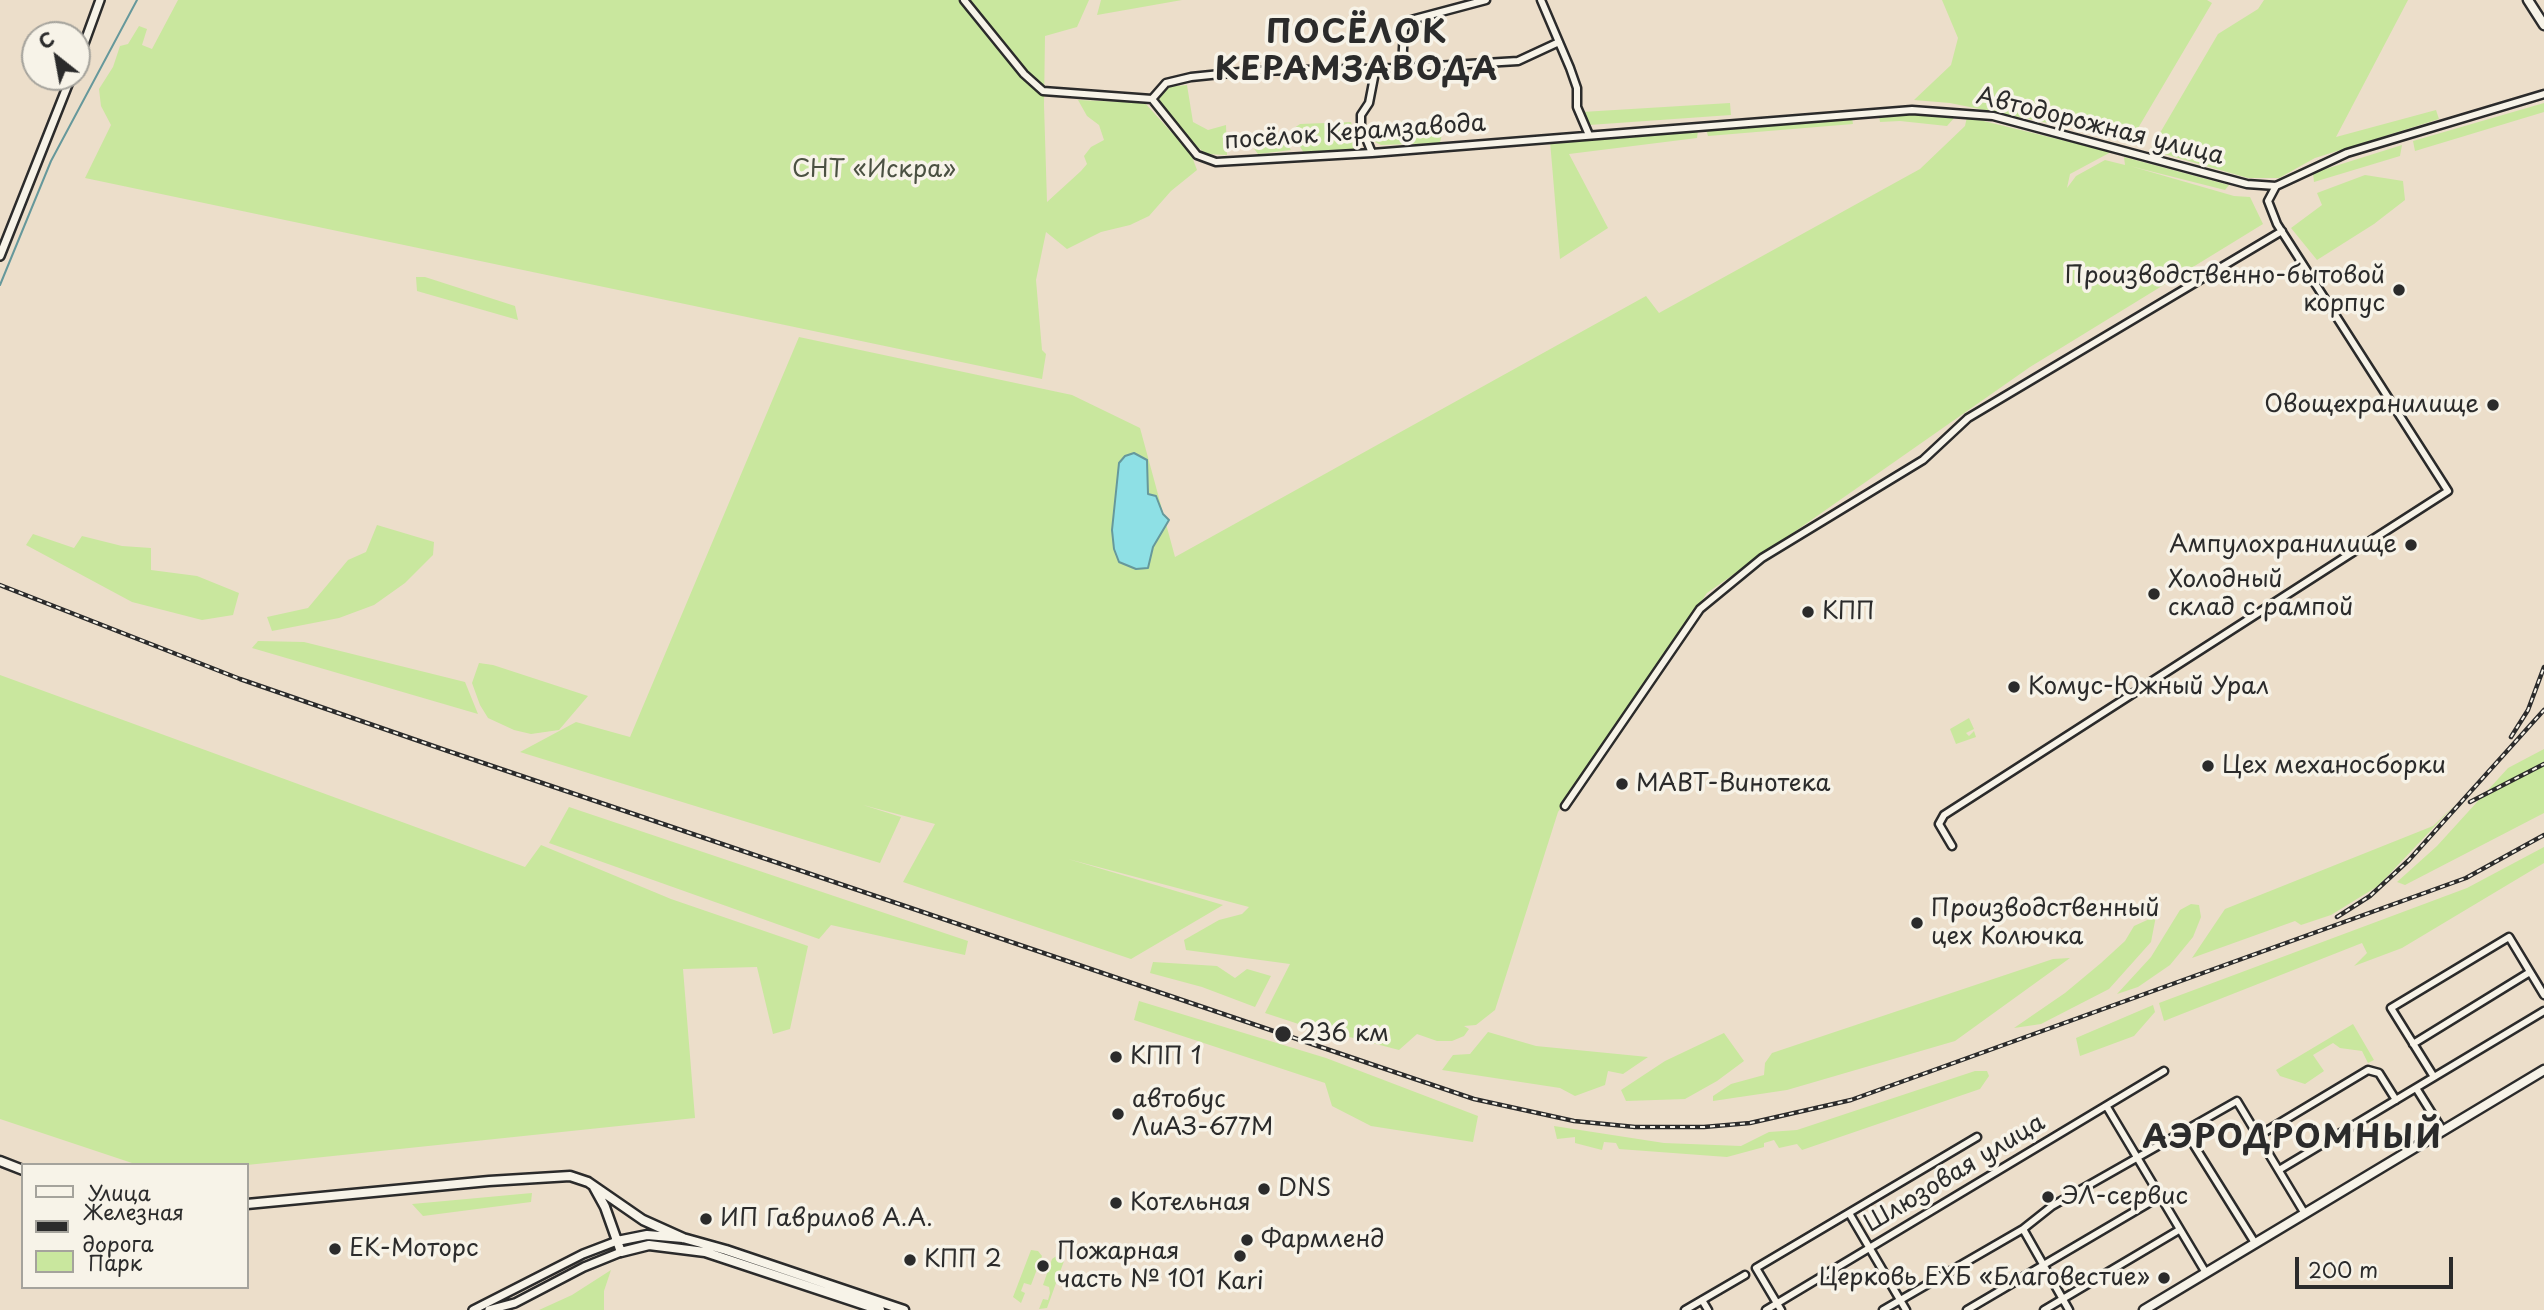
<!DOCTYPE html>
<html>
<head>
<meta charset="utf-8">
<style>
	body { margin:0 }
	#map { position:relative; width:2544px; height:1310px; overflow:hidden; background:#ecdeca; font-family:"Playpen Sans",sans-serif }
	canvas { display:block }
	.legend { position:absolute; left:21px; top:1163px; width:228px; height:126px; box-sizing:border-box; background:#f7f3e8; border:2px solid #a5a39c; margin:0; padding:9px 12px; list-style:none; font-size:21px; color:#2b2b2b }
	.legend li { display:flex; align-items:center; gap:14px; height:35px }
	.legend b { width:35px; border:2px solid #a5a39c }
	.north { position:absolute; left:21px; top:21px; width:70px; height:70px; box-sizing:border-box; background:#f7f3e8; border:2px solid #a5a39c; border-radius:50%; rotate:329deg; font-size:19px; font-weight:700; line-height:28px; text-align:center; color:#2b2b2b }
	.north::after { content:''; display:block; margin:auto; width:24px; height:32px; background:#2b2b2b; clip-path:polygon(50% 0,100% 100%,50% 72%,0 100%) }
	.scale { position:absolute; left:2295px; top:1257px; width:158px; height:32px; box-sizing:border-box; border:4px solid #2b2b2b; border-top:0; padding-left:9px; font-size:21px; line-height:24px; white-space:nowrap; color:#2b2b2b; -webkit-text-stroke:5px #f7f3e8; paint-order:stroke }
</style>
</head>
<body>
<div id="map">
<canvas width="2544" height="1310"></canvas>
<ul class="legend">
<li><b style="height:9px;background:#f7f3e8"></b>Улица</li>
<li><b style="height:9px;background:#2b2b2b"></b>Железная дорога</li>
<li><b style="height:19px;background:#c9e79e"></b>Парк</li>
</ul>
<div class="north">С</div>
<div class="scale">200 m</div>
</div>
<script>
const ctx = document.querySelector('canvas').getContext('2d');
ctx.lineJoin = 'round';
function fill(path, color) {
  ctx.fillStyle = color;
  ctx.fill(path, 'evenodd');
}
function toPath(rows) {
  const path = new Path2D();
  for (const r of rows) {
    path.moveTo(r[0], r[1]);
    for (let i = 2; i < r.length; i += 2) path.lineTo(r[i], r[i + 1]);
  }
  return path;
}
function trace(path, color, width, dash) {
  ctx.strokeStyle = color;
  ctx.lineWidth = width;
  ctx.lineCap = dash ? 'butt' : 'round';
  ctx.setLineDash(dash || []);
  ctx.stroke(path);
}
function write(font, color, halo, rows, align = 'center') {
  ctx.font = font + ' "Playpen Sans",sans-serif';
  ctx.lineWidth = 7;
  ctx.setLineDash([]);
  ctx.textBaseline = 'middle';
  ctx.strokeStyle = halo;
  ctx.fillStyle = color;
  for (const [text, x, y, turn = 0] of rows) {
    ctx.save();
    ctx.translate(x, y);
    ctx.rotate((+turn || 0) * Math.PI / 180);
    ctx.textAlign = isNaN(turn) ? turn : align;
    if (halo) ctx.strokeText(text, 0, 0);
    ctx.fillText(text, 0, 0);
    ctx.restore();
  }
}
const green = toPath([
	[178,0,1089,0,1077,27,1045,36,1044,105,1047,202,1081,171,1087,164,1084,156,1091,147,1104,140,1099,125,1087,116,1078,100,1145,103,1191,154,1197,170,1171,191,1149,216,1130,225,1101,232,1067,249,1046,232,1036,280,1042,350,1046,354,1042,379,85,178,111,125,101,106,99,89,113,67,120,46,128,44,139,26,147,29,142,45,152,49],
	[1101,0,1182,0,1097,15],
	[1942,0,2207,0,2212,3,2131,140,1950,103,1914,100,1951,65,1958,38],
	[2264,0,2408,0,2336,137,2436,110,2439,119,2315,158,2279,178,2248,178,2150,150,2218,34,2258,9],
	[1187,85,1193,122,1208,130,1226,125,1227,155,1206,154,1188,139,1157,100,1167,87],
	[1730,103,1731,115,1589,125,1582,112],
	[2544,103,2544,112,2415,151,2413,141],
	[1911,113,1955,117,1947,126,1900,121,1880,122,1879,116],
	[1967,117,2111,152,2070,174,2067,188,2076,176,2105,160,2125,165,2124,157,2229,185,2225,190,2130,166,2234,196,2250,197,2263,224,2030,367,1707,593,1558,812,1495,1010,1476,1025,1464,1026,1469,1029,1464,1036,1452,1041,1437,1041,1417,1034,1399,1050,1342,1035,1332,1035,1265,1013,1290,964,1186,950,1184,940,1219,920,1242,914,1249,907,1068,859,1223,905,1131,959,903,882,935,824,863,805,901,817,880,863,520,752,576,722,630,737,799,337,1072,395,1140,428,1175,557,1646,296,1659,313,1920,169,1965,126],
	[1852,118,1853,124,1708,136,1706,129],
	[1404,121,1406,136,1442,134,1440,143,1381,145,1369,139,1368,132],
	[1351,122,1359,150,1304,153,1290,131,1300,124],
	[1273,130,1283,136,1291,150,1258,154,1249,142,1265,138],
	[1698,131,1697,138,1569,154,1608,228,1560,259,1550,141],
	[2402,145,2400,156,2314,182,2313,173],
	[2365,175,2403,181,2405,200,2374,224,2317,260,2291,228,2322,205,2317,193],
	[416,277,425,277,515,306,518,320,417,291],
	[377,525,434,542,433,555,405,583,374,605,339,618,272,631,267,617,308,608,348,560,366,552],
	[33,534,74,548,82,536,122,546,151,548,151,570,197,576,239,593,233,615,202,620,132,602,26,545],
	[258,641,304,642,465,682,478,714,252,648],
	[479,663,493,665,588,696,559,730,531,734,514,730,488,718,480,705,472,683],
	[0,675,525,867,541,845,671,899,808,946,790,1029,773,1034,757,967,683,969,695,1118,247,1165,138,1165,0,1119],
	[1969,718,1974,729,1966,733,1969,736,1974,731,1976,737,1956,744,1950,729],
	[2544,749,2544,813,2405,885,2397,882,2437,846,2508,768],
	[2455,805,2378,886,2331,915,2301,925,2295,921,2192,958,2225,909,2433,826],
	[569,807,968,941,965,955,831,925,819,939,549,843],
	[2544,847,2544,863,2402,948,2354,966,2367,953,2362,943,2164,1021,2159,1003,2467,888],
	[2191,904,2199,905,2201,917,2193,937,2170,965,2138,987,2117,994,2151,957,2180,910],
	[2156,916,2151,942,2109,989,2041,1024,2014,1028,2065,993,2101,963,2125,941,2134,926],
	[2070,958,1955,1041,1787,1090,1713,1101,1713,1096,1731,1084,1764,1075,1765,1063,1772,1053,2053,959],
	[1153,962,1217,966,1235,978,1247,969,1271,976,1255,1007,1202,987,1150,973],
	[1139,1001,1326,1058,1478,1116,1473,1142,1371,1126,1332,1106,1325,1083,1134,1020],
	[2153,1005,2155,1012,2134,1036,2080,1056,2076,1038],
	[2353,1024,2374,1060,2368,1063,2362,1051,2340,1048,2333,1043,2313,1055,2324,1071,2305,1084,2280,1076,2276,1070],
	[1488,1032,1536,1046,1648,1057,1623,1074,1608,1071,1605,1085,1575,1096,1560,1088,1442,1070,1453,1055,1470,1054],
	[1724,1033,1744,1061,1717,1081,1685,1099,1626,1101,1621,1090,1665,1061],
	[1975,1071,1987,1071,1989,1076,1980,1089,1802,1150,1797,1144,1779,1148,1774,1140,1764,1143,1764,1147,1727,1157,1619,1149,1616,1143,1604,1142,1602,1150,1575,1143,1575,1137,1557,1139,1554,1126,1664,1143,1741,1146,1769,1132,1797,1130],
	[532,1193,531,1202,423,1216,412,1204],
	[1031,1250,1038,1251,1042,1256,1031,1285,1024,1283,1021,1291,1025,1293,1021,1303,1013,1297],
	[1058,1255,1064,1261,1047,1308,1039,1309,1043,1299,1048,1300,1050,1293,1049,1287,1043,1285,1052,1259],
	[611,1270,604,1291,604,1310,539,1310,572,1295]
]);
const water = toPath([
	[1134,453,1147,460,1148,494,1156,496,1163,514,1169,520,1153,547,1148,568,1136,569,1119,562,1114,549,1112,530,1119,463,1125,456,1134,453]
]);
const stream = toPath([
	[0,285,51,161,137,0]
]);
const minor = toPath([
	[964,0,1024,74,1043,91,1152,99,1197,155,1216,162,1372,153,1912,110,1993,116,2247,184,2276,186,2347,153,2544,94],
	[1541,0,1570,68,1577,88,1577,107,1589,135],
	[1402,68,1404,29,1411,20,1486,0],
	[1152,99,1166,83,1191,77,1250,71,1402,68,1518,61,1559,42],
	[1372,153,1361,126,1361,115,1369,103,1376,67],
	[1565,806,1700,609,1762,558,1923,460,1968,418,2282,231],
	[1952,846,1939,824,1944,815,2448,491,2277,224,2268,201,2276,186],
	[2413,1044,2530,972],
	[2434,1077,2391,1008,2509,937,2544,995],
	[2416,1088,2443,1131],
	[2107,1107,2206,1273],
	[2258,1136,2368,1070,2379,1073,2396,1100],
	[2192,1142,2255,1243],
	[2279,1170,2544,1011],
	[1849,1213,1906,1310],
	[2023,1229,2069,1310],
	[1702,1300,1708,1310],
	[1685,1310,1745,1275],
	[1766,1310,2164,1071],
	[1781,1310,1756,1268,1977,1137],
	[1883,1310,2023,1229,2052,1206,2237,1101,2305,1214],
	[1967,1310,2159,1197],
	[2044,1310,2179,1230]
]);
const tertiary = toPath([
	[77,63,100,0],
	[0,256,71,77],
	[473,1310,583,1254,617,1241],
	[489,1310,515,1303,584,1267,621,1252]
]);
const secondary = toPath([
	[2528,0,2544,25],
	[0,1161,23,1170],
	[594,1187,605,1207,621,1252,649,1245,705,1252,880,1310],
	[247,1204,489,1181,570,1176,588,1182,643,1220,683,1238],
	[617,1241,647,1235,683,1238,726,1250,904,1310],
	[2144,1310,2544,1070]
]);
const rail = toPath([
	[0,585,240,679,445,750,1474,1099,1574,1121,1635,1127,1704,1127,1750,1123,1851,1100,2466,878,2544,835],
	[2511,737,2528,710,2544,667],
	[2470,802,2544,764],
	[2337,917,2370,896,2409,860,2544,710]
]);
const markers = [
	[2399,290,7,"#2b2b2b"],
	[2493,405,7,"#2b2b2b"],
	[2411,545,7,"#2b2b2b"],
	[2154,594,7,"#2b2b2b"],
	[1808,612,7,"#2b2b2b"],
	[2014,687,7,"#2b2b2b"],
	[2208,766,7,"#2b2b2b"],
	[1622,784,7,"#2b2b2b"],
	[1917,923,7,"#2b2b2b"],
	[1283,1034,9,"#2b2b2b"],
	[1116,1057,7,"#2b2b2b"],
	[1118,1114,7,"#2b2b2b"],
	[1264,1189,7,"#2b2b2b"],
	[2048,1197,7,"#2b2b2b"],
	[1116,1203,7,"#2b2b2b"],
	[706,1219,7,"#2b2b2b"],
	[1247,1240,7,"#2b2b2b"],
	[335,1249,7,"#2b2b2b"],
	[1240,1256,7,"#2b2b2b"],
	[910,1260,7,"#2b2b2b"],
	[1043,1266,7,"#2b2b2b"],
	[2164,1278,7,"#2b2b2b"]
];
const streetNames = [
	["Автодорожная улица",2100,127,14],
	["посёлок Керамзавода",1355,133,-4],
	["Шлюзовая улица",1955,1174,-31]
];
const parkNames = [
	["СНТ «Искра»",874,170]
];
const poiNames = [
	["Производственно-бытовой",2385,276,"right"],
	["корпус",2385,304,"right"],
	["Овощехранилище",2479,405,"right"],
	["Ампулохранилище",2397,545,"right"],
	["Холодный",2168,580],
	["склад с рампой",2168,608],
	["КПП",1822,612],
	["Комус-Южный Урал",2028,687],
	["Цех механосборки",2222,766],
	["МАВТ-Винотека",1636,784],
	["Производственный",1931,909],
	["цех Колючка",1931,937],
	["236 км",1299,1034],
	["КПП 1",1130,1057],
	["автобус",1132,1100],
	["ЛиАЗ-677М",1132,1128],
	["DNS",1278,1189],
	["ЭЛ-сервис",2062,1197],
	["Котельная",1130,1203],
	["ИП Гаврилов А.А.",720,1219],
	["Фармленд",1261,1240],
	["ЕК-Моторс",349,1249],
	["Пожарная",1057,1252],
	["часть № 101",1057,1280],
	["КПП 2",924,1260],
	["Церковь ЕХБ «Благовестие»",2150,1278,"right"],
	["Kari",1240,1282,"center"]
];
const districtNames = [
	["ПОСЁЛОК",1357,34],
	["КЕРАМЗАВОДА",1357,71],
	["АЭРОДРОМНЫЙ",2293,1139]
];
fill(green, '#c9e79e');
fill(water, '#8ee0e5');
trace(water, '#66989b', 2);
trace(stream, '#66989b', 2);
trace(minor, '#2b2b2b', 11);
trace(tertiary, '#2b2b2b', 12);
trace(secondary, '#2b2b2b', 13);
trace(minor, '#f7f3e8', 6);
trace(tertiary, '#f7f3e8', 7);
trace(secondary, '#f7f3e8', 8);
trace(rail, '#2b2b2b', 4.5);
trace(rail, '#f7f3e8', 2, [5]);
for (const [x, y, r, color] of markers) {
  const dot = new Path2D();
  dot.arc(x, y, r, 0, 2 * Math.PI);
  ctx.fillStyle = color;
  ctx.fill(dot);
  trace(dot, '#f7f3e8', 2.5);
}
write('24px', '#2b2b2b', '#f7f3e8', streetNames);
write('24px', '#4b5142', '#f7f3e8', parkNames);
write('24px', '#2b2b2b', '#f7f3e8', poiNames, 'left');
ctx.letterSpacing = '2px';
write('bold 32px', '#2b2b2b', '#f7f3e8', districtNames);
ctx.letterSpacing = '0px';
</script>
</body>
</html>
